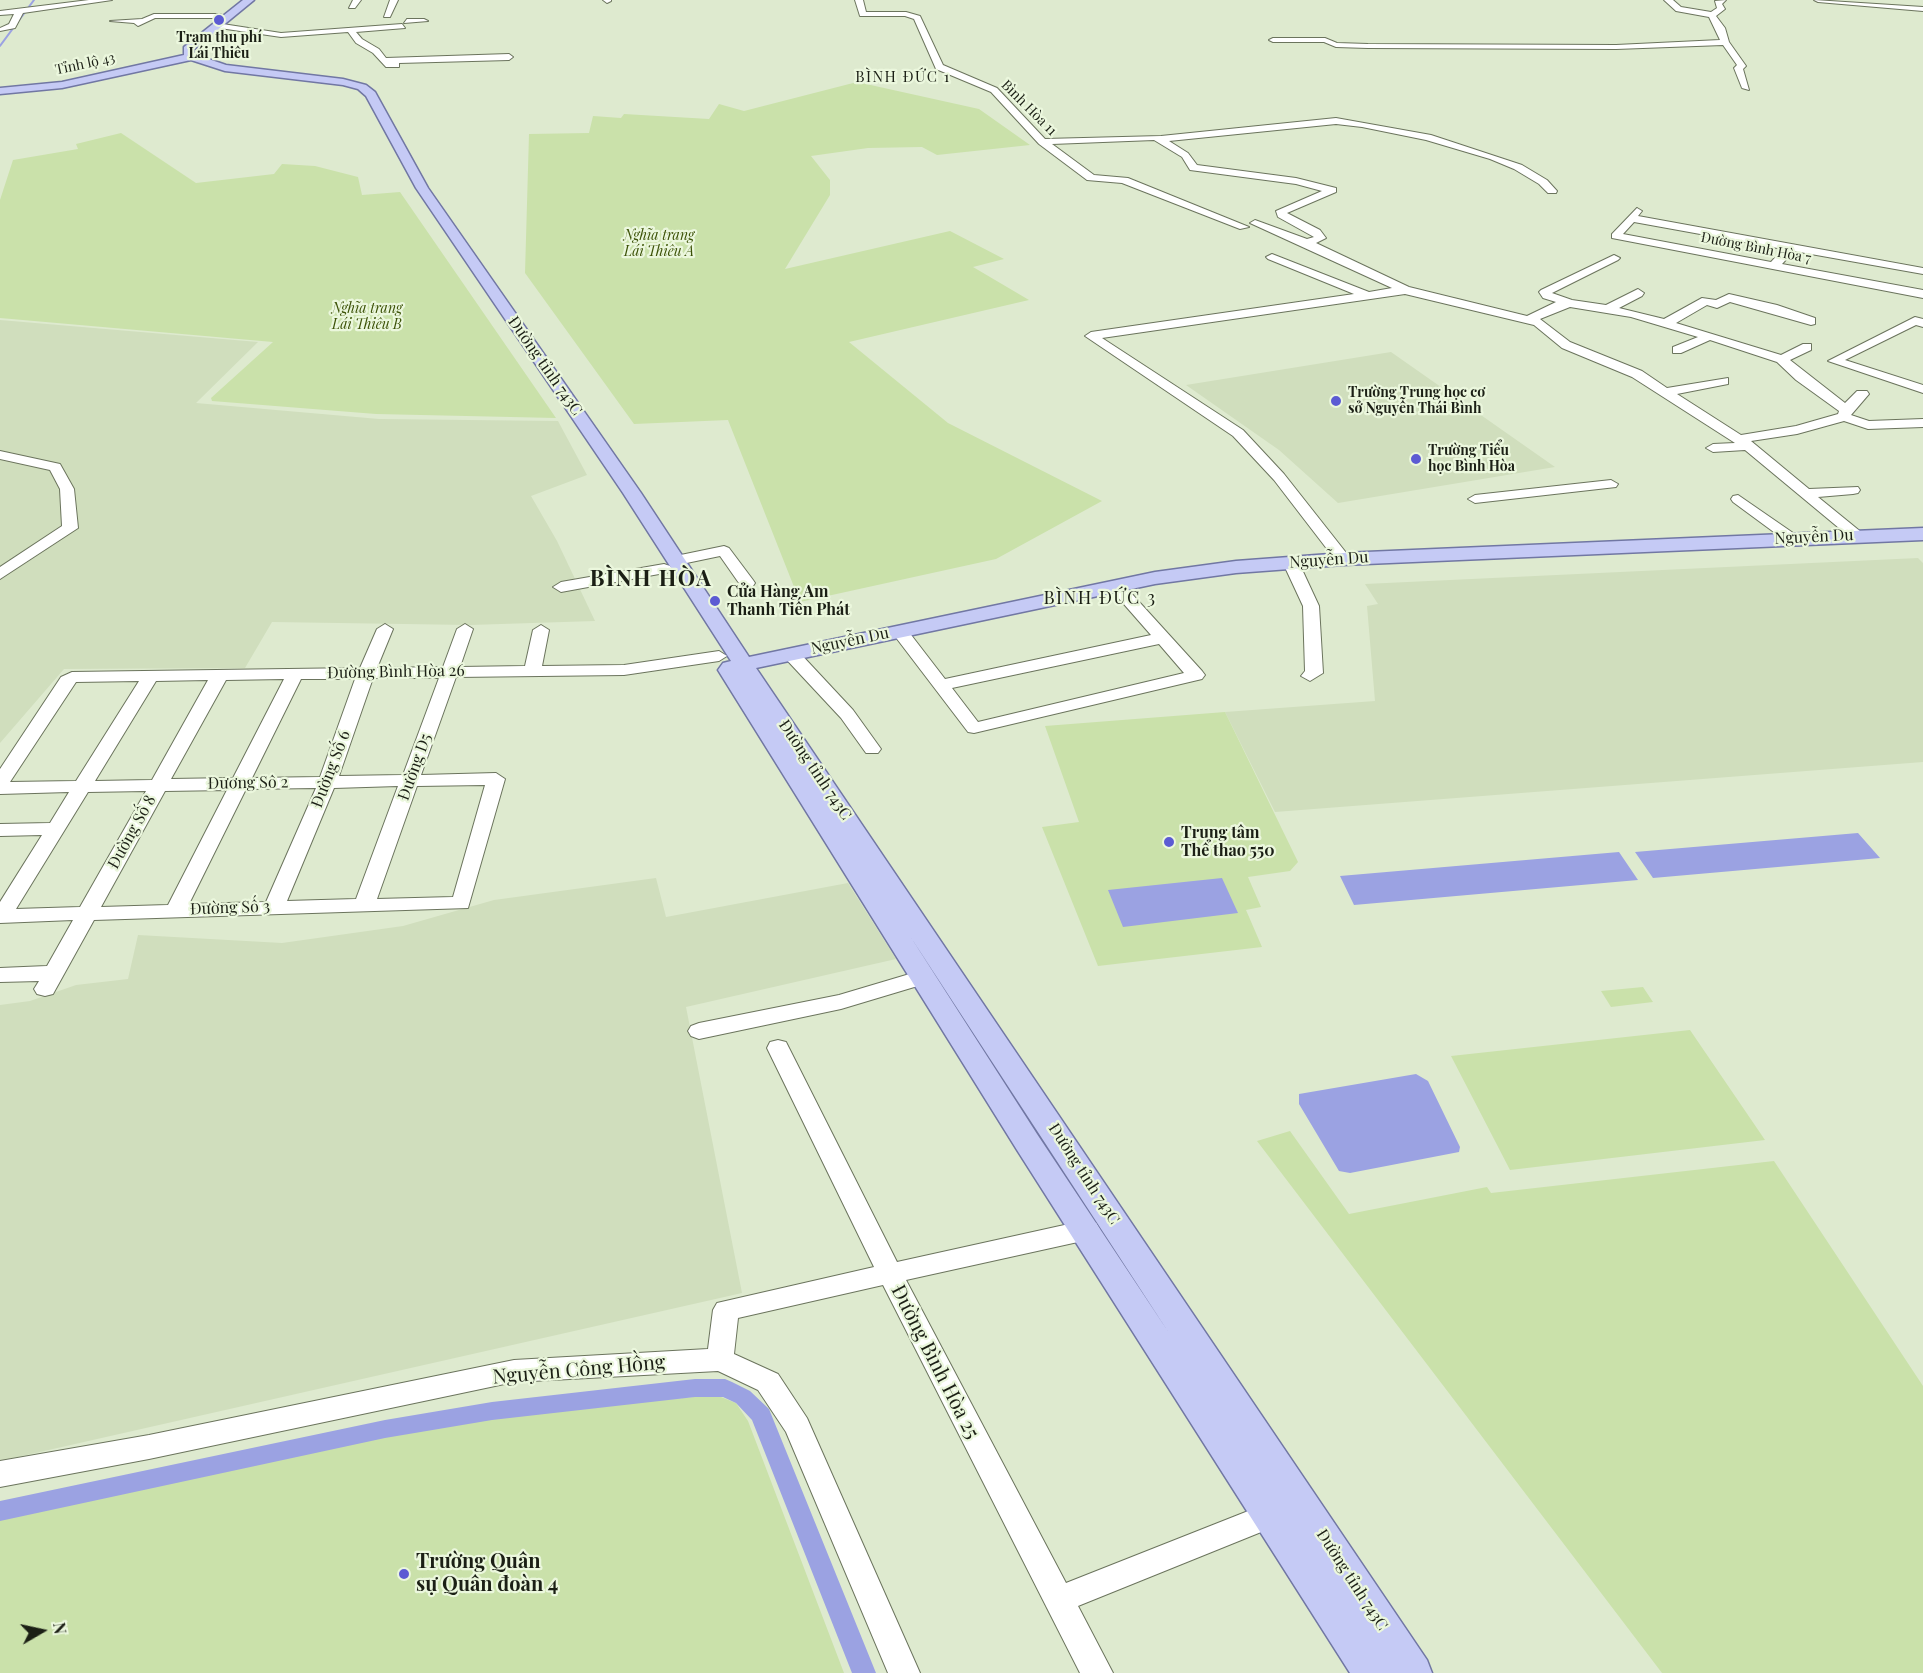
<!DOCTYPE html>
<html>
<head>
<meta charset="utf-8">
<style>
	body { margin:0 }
	#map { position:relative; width:1923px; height:1673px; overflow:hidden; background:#deeacf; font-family:"Playfair Display",serif }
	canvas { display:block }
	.north { position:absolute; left:12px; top:1601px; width:60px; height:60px; -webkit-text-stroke:4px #ebf7dd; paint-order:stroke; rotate:81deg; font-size:16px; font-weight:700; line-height:24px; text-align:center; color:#1b1f15 }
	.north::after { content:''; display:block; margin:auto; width:21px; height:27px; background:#1b1f15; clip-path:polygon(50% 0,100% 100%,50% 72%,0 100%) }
</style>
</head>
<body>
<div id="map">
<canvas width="1923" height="1673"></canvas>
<div class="north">N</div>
</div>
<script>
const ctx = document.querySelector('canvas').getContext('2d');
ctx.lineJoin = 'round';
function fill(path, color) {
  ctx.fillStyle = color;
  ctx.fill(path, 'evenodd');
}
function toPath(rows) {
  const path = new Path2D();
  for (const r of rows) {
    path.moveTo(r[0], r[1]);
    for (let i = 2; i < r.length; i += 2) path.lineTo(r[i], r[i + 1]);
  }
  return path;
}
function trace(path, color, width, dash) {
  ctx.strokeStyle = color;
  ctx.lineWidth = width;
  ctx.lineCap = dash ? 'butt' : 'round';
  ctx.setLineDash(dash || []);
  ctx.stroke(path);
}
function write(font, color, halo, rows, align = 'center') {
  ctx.font = font + ' "Playfair Display",serif';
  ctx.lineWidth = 4.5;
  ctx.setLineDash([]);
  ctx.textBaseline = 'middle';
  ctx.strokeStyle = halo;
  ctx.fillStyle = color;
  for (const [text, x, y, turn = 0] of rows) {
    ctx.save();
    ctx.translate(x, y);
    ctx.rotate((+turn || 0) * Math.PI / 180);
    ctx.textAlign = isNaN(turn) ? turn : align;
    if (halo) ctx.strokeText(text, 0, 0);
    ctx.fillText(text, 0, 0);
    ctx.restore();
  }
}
const built = toPath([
	[0,320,258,342,196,403,379,419,558,421,587,475,531,496,557,541,595,621,470,625,272,622,245,668,64,669,0,743],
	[1391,352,1555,467,1338,503,1279,450,1186,385],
	[1918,558,1923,563,1923,762,1275,812,1225,712,1375,701,1367,606,1378,604,1365,584],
	[656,878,666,917,848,883,896,959,686,1007,742,1293,0,1461,0,1005,30,1001,76,985,128,979,138,935,282,943,403,926,494,900]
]);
const green = toPath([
	[857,82,979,109,1030,145,937,155,922,147,868,148,811,156,830,180,830,195,785,269,950,231,1004,259,973,267,1029,300,849,342,948,423,1102,501,996,559,800,602,728,420,634,424,525,273,529,134,589,133,593,116,621,118,624,114,709,119,719,104,744,111],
	[121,133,196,183,274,174,282,164,315,166,358,177,362,195,400,192,556,418,376,414,212,401,211,398,273,342,0,318,0,200,13,160,78,149,76,144],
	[1225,712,1298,862,1290,871,1248,877,1261,907,1246,910,1262,947,1098,966,1042,827,1079,822,1045,726],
	[1643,987,1653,1002,1611,1007,1601,991],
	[1690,1030,1765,1140,1510,1170,1451,1056],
	[1290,1131,1349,1214,1487,1187,1491,1193,1774,1161,1923,1386,1923,1673,1662,1673,1257,1141],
	[716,1395,736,1403,748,1421,844,1673,0,1673,0,1516,393,1431,538,1411]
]);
const water = toPath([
	[1858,833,1880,858,1653,878,1635,852],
	[1619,852,1638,880,1354,905,1340,876],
	[1222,878,1238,913,1123,927,1108,890],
	[1416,1074,1428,1081,1460,1147,1459,1152,1350,1173,1339,1171,1299,1104,1299,1094]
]);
const stream = toPath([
	[0,46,34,0]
]);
const canal = toPath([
	[695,1379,725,1379,732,1382,750,1391,769,1409,876,1673,852,1673,752,1420,736,1403,723,1397,695,1397,492,1420,385,1438,0,1521,0,1501,385,1420,492,1402,695,1379]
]);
const minor = toPath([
	[89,0,112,0,23,13,15,28,0,31,0,28,9,24,14,14,0,15,0,11,89,0],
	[353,0,361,0,355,8,349,8,353,0],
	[390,0,398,0,390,17,384,17,390,0],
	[603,0,611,0,611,1,607,3,603,0],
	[855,0,863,0,866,12,906,12,920,16,943,65,997,88,1045,139,1161,136,1336,118,1431,135,1522,165,1547,180,1557,191,1556,193,1548,193,1539,184,1514,169,1490,159,1426,140,1362,127,1336,124,1169,141,1188,153,1197,165,1296,178,1336,188,1336,192,1287,213,1320,230,1326,238,1316,243,1409,287,1527,316,1556,302,1543,298,1539,292,1541,290,1614,255,1620,258,1618,260,1552,293,1572,300,1606,305,1638,289,1644,293,1642,296,1619,308,1664,319,1702,298,1716,300,1729,294,1777,305,1815,318,1815,324,1811,325,1730,302,1717,308,1707,305,1676,323,1781,355,1803,344,1811,344,1811,350,1790,360,1845,403,1857,391,1867,391,1869,394,1851,415,1869,421,1923,419,1923,427,1868,429,1844,421,1797,434,1751,441,1809,489,1858,487,1860,490,1858,493,1853,494,1818,497,1861,532,1864,535,1856,540,1851,538,1745,450,1713,452,1706,448,1713,444,1735,443,1632,377,1562,348,1534,325,1405,294,1102,338,1243,430,1284,474,1351,559,1349,562,1337,562,1274,480,1233,436,1085,336,1091,332,1354,294,1268,259,1266,257,1272,254,1369,292,1392,288,1250,223,1255,220,1307,239,1314,237,1278,217,1276,211,1322,191,1296,184,1190,170,1182,157,1154,140,1052,144,1094,175,1128,178,1249,227,1240,229,1122,183,1087,180,1039,144,991,92,936,69,914,19,905,16,860,16,855,0],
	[1570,307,1631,317,1698,337,1673,347,1673,353,1681,353,1710,340,1777,362,1796,380,1839,411,1838,414,1796,426,1741,435,1677,394,1728,384,1728,378,1667,388,1642,371,1570,342,1540,319,1570,307],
	[1664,0,1673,0,1681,7,1711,12,1717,8,1715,1,1726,0,1722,4,1725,9,1716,16,1725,28,1729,42,1746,66,1743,69,1749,90,1742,88,1734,68,1737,65,1723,45,1616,49,1368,48,1336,47,1324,42,1273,42,1269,40,1273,38,1325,38,1337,43,1368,44,1616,45,1720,40,1709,17,1676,11,1664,0],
	[1814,0,1923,7,1923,11,1818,2,1814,0],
	[154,14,220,14,224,16,220,18,155,18,138,26,134,23,110,21,142,19,154,14],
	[407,19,424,19,428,21,404,23,407,19],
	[216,23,281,33,402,24,405,28,356,32,362,39,379,49,386,58,509,54,513,57,509,60,399,63,399,67,386,67,373,53,356,43,348,32,281,37,213,27,216,23],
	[1637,208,1642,211,1638,216,1923,268,1923,274,1794,251,1782,264,1923,290,1923,298,1612,238,1612,234,1637,208],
	[1634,222,1783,249,1771,262,1623,234,1634,222],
	[1915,317,1923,319,1923,327,1916,325,1845,360,1923,385,1923,393,1828,361,1915,317],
	[0,451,60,464,74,489,78,528,0,579,0,567,62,526,60,489,50,470,0,459,0,451],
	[1611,480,1618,484,1616,487,1475,503,1468,499,1475,495,1611,480],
	[1738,495,1796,535,1799,538,1796,541,1786,541,1733,502,1731,499,1733,496,1738,495],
	[724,546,729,548,753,580,755,583,753,586,741,586,720,556,677,565,669,560,671,557,724,546],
	[1291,558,1299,563,1319,606,1323,673,1310,681,1301,676,1305,671,1303,606,1283,563,1291,558],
	[664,564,670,566,672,569,670,572,561,592,553,587,561,582,664,564],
	[1116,581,1122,583,1202,671,1205,675,1202,679,974,733,968,732,891,631,893,627,905,627,945,679,1151,635,1108,586,1116,581],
	[1159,644,1184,673,978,722,952,688,1159,644],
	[385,624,393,629,377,668,443,667,457,629,465,624,473,629,460,667,525,666,533,630,541,625,549,630,542,666,624,665,719,651,727,656,719,661,624,675,456,677,421,775,496,773,505,779,468,908,94,920,53,994,45,996,37,994,34,989,39,981,0,982,0,968,47,966,73,920,0,923,0,902,42,835,0,836,0,824,50,823,69,792,0,794,0,769,61,677,72,672,360,668,377,629,385,624],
	[373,678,439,678,403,775,339,776,373,678],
	[284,679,233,778,171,779,226,680,284,679],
	[301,679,355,679,320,777,252,778,301,679],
	[208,680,152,780,95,781,156,681,208,680],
	[139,681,76,781,10,782,76,682,139,681],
	[485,785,453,897,377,899,417,786,485,785],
	[398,786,356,899,287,901,334,788,398,786],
	[316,788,266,902,189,904,246,789,316,788],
	[227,790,168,905,101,907,165,791,227,790],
	[146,791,80,907,16,909,88,792,146,791],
	[791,649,797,650,853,710,881,749,878,753,866,753,841,718,785,658,783,654,785,650,791,649],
	[923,970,931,972,934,977,931,982,841,1009,699,1039,691,1036,688,1031,691,1026,699,1023,839,995,923,970],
	[778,1040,786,1042,789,1048,897,1262,1087,1220,1096,1223,1100,1230,1096,1237,1087,1240,906,1280,1066,1583,1271,1502,1281,1506,1286,1515,1281,1524,1078,1606,1113,1673,1080,1673,883,1285,738,1318,734,1354,778,1374,807,1418,920,1673,888,1673,786,1432,758,1390,718,1371,514,1382,149,1459,0,1487,0,1461,149,1435,514,1360,708,1349,713,1310,717,1303,874,1267,767,1048,770,1042,778,1040]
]);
const major = toPath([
	[243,0,254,0,193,50,194,54,226,65,343,79,366,85,375,92,428,188,641,493,749,657,1155,572,1236,561,1343,553,1923,528,1923,540,1343,565,1236,573,1155,584,756,668,1427,1660,1432,1673,1350,1673,1017,1150,718,670,723,663,731,661,623,493,416,188,366,96,358,89,343,85,225,71,191,60,62,88,0,94,0,88,62,82,184,55,184,47,243,0],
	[910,936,1169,1333,1037,1134,910,936]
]);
const markers = [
	[219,20,6,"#5c5bd3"],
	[1336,401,6,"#5c5bd3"],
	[1416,459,6,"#5c5bd3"],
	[715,601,6,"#5c5bd3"],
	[1169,842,6,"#5c5bd3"],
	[404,1574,6,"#5c5bd3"]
];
const farPoinames = [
	["Trạm thu phí",219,38,"center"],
	["Lái Thiêu",219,54,"center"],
	["Trường Trung học cơ",1348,393],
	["sở Nguyễn Thái Bình",1348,409],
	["Trường Tiểu",1428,451],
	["học Bình Hòa",1428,467]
];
const farStreetnames = [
	["Tỉnh lộ 43",85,64,-12],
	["Bình Hòa 11",1029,108,45],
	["Đường Bình Hòa 7",1756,248,11]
];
const farParknames = [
	["Nghĩa trang",659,236],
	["Lái Thiêu A",659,252],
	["Nghĩa trang",367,309],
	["Lái Thiêu B",367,325]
];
const farNeighbourhoodnames = [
	["BÌNH ĐỨC 1",903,77]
];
const streetNames = [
	["Đường tỉnh 743C",545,366,55],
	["Nguyễn Du",1814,537,-3],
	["Nguyễn Du",1329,560,-4],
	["Nguyễn Du",850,641,-12],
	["Đường Bình Hòa 26",396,672,-1],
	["Đường D5",415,767,-70],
	["Đường Số 6",331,769,-69],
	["Đường tỉnh 743C",815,770,56],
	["Đương Sô 2",248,783,-1],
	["Đường Số 8",132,832,-61],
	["Đường Số 3",230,908,-2],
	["Đường tỉnh 743C",1084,1174,57],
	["Đường tỉnh 743C",1352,1580,57]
];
const poiNames = [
	["Cửa Hàng Am",727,592],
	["Thanh Tiến Phát",727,610],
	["Trung tâm",1181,833],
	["Thể thao 550",1181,851]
];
const neighbourhoodNames = [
	["BÌNH ĐỨC 3",1100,598]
];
const nearStreetnames = [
	["Đường Bình Hòa 25",935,1362,63],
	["Nguyễn Công Hồng",579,1370,-5]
];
const nearPoinames = [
	["Trường Quân",416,1562],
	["sự Quân đoàn 4",416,1585]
];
const districtNames = [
	["BÌNH HÒA",651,579]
];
fill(built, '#d0debd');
fill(green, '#cae1aa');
fill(water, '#9ba2e2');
trace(stream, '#9ba2e2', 2);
fill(canal, '#9ba2e2');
trace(minor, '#6b745d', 2);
trace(major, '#7177a3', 3);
fill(minor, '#fff');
fill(major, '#c5caf5');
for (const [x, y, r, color] of markers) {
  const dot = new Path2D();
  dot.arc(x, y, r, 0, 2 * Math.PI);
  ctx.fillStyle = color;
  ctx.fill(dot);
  trace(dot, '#ebf7dd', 2);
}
write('bold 14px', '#1b1f15', '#ebf7dd', farPoinames, 'left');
write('14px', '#1b1f15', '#ebf7dd', farStreetnames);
write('italic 14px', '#3c5207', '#ebf7dd', farParknames);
ctx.letterSpacing = '1.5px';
write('15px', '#1b1f15', '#ebf7dd', farNeighbourhoodnames);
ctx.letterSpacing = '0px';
write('16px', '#1b1f15', '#ebf7dd', streetNames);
write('bold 16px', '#1b1f15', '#ebf7dd', poiNames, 'left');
ctx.letterSpacing = '1.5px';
write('18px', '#1b1f15', '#ebf7dd', neighbourhoodNames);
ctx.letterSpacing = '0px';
write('20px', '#1b1f15', '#ebf7dd', nearStreetnames);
write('bold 20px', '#1b1f15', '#ebf7dd', nearPoinames, 'left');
ctx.letterSpacing = '1.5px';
write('bold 22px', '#1b1f15', '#ebf7dd', districtNames);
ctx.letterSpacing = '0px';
</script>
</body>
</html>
